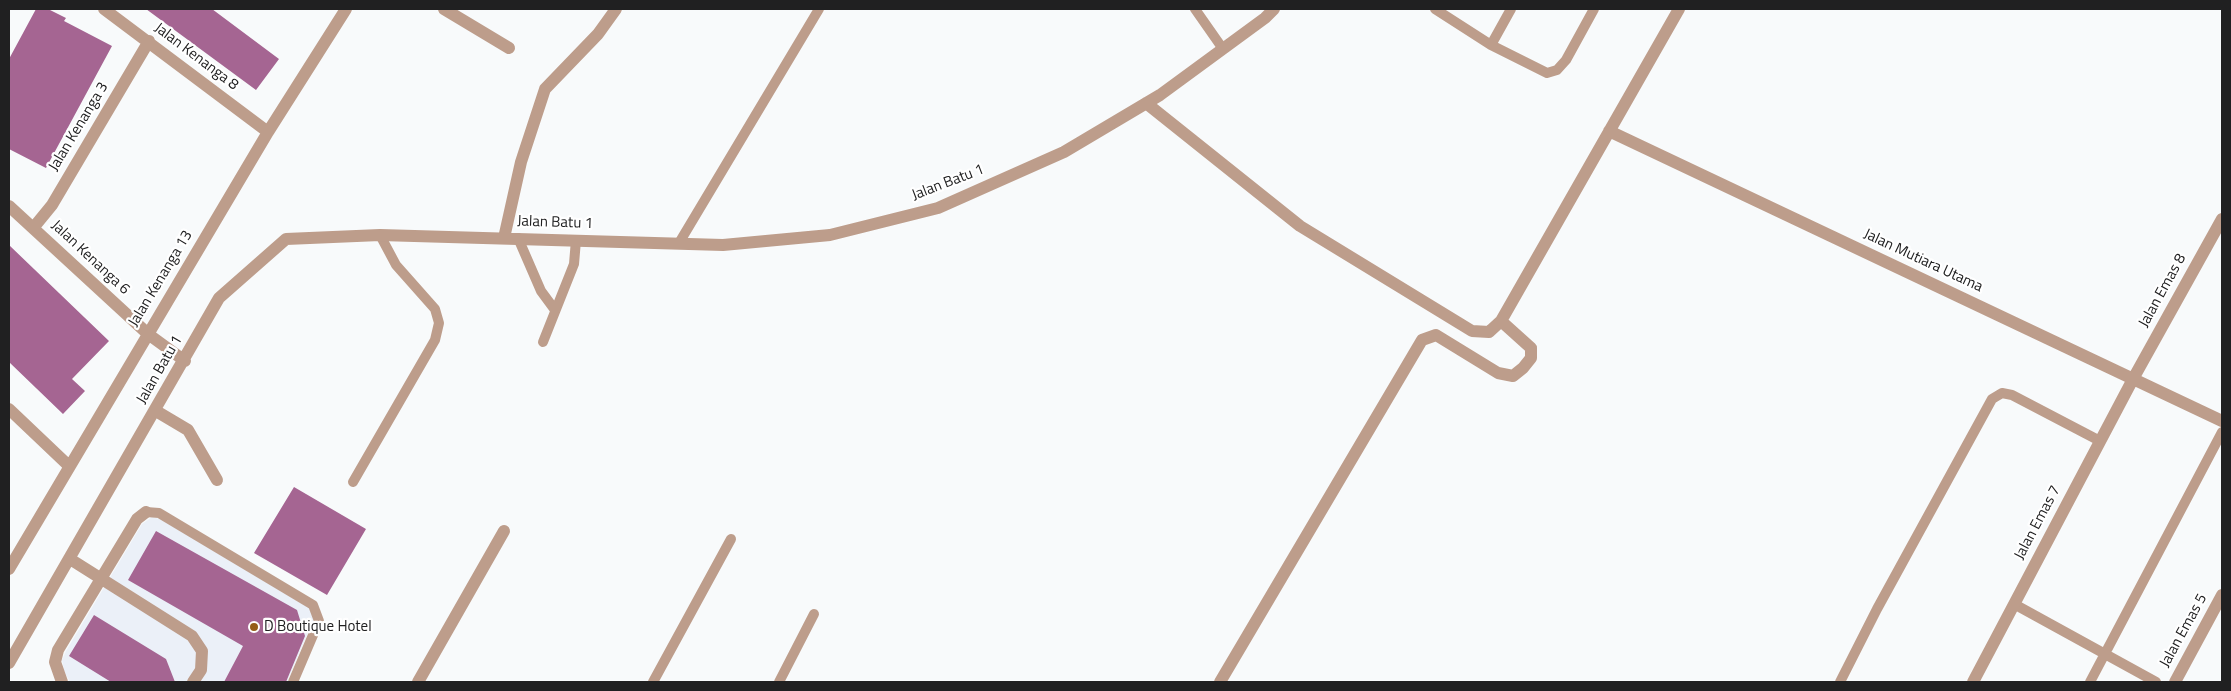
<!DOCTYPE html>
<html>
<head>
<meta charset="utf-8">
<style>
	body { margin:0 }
	#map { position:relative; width:2231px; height:691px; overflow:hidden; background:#f8fafb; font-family:"Titillium Web",sans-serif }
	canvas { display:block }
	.frame { position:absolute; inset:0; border:10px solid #202021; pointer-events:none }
</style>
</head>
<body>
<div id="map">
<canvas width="2231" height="691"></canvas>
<div class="frame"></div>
</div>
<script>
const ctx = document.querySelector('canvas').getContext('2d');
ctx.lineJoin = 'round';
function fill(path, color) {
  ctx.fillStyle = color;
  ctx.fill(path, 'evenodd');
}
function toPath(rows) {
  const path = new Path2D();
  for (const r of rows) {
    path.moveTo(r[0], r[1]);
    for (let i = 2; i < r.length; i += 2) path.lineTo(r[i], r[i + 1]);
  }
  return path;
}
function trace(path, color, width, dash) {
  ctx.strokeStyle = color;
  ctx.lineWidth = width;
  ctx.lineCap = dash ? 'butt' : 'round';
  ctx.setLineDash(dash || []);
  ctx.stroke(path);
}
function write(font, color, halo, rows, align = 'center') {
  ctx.font = font + ' "Titillium Web",sans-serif';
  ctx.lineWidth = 4.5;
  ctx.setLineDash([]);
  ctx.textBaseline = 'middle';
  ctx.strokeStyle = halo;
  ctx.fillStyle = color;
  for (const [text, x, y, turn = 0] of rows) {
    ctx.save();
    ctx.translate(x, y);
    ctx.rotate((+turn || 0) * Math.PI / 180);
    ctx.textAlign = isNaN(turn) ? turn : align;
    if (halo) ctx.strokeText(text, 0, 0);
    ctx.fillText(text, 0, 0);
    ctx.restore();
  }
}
const built = toPath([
	[152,517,160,519,309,608,314,619,287,682,70,682,64,671,62,660,66,651,142,524]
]);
const building = toPath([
	[36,9,48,9,66,18,64,21,112,46,46,168,9,149,9,59],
	[146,9,212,9,279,59,256,90],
	[9,245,109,341,72,379,85,391,63,414,9,362],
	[294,487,366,529,327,595,254,553],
	[156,531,297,610,305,636,286,682,224,682,243,646,128,580],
	[94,615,166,659,175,682,111,682,69,656]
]);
const lane = toPath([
	[1195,9,1223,49],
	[1435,9,1491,45,1547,73,1557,70,1566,60,1594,9],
	[1491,45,1511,9],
	[518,238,541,291,555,310],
	[679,243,819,9],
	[543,342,574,264,576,240],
	[353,482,435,340,439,323,435,309,396,265,380,235],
	[146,512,159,513,313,605,319,621,293,682],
	[2014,604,2156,682],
	[653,682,731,539],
	[779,682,814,614],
	[1840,682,1877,609,1992,399,2002,393,2012,395,2100,441],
	[2090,682,2222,432]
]);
const street = toPath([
	[104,9,268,132],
	[444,9,509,48],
	[1146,103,1300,226,1472,331,1489,332,1501,321,1679,9],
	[1609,131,2222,421],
	[9,206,148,334,185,361],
	[34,227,52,205,149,41],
	[504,238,521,162,545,89,598,34,616,9],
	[9,409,69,466],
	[156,411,188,430,217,480],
	[70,559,192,636,202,651,201,670,193,682],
	[9,569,268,132,346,9],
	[9,663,219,298,286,239,380,235,723,245,830,235,938,208,1064,152,1160,95,1265,18,1274,9],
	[62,682,55,662,58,650,137,519,146,512],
	[418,682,504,531],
	[1220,682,1422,340,1436,335,1498,373,1513,376,1523,368,1531,358,1531,348,1501,321],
	[1973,682,2133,379,2222,219],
	[2175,682,2222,595]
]);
const markers = [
	[254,627,5,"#955d18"]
];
const streetNames = [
	["Jalan Kenanga 8",196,57,37],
	["Jalan Kenanga 3",79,127,-59],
	["Jalan Batu 1",948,183,-21],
	["Jalan Batu 1",555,223,2],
	["Jalan Kenanga 6",90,258,43],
	["Jalan Mutiara Utama",1923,261,25],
	["Jalan Kenanga 13",161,279,-59],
	["Jalan Emas 8",2163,291,-61],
	["Jalan Batu 1",160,370,-60],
	["Jalan Emas 7",2038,523,-62],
	["Jalan Emas 5",2184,631,-61]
];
const poiNames = [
	["D Boutique Hotel",264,627]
];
fill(built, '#ebf0f8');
fill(building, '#a56592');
trace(lane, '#bd9d8b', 10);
trace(street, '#bd9d8b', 12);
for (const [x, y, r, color] of markers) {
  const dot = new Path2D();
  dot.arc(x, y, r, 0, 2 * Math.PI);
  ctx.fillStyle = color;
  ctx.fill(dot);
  trace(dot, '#fff', 2);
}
write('15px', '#202021', '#fff', streetNames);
write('15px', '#202021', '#fff', poiNames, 'left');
</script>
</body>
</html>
